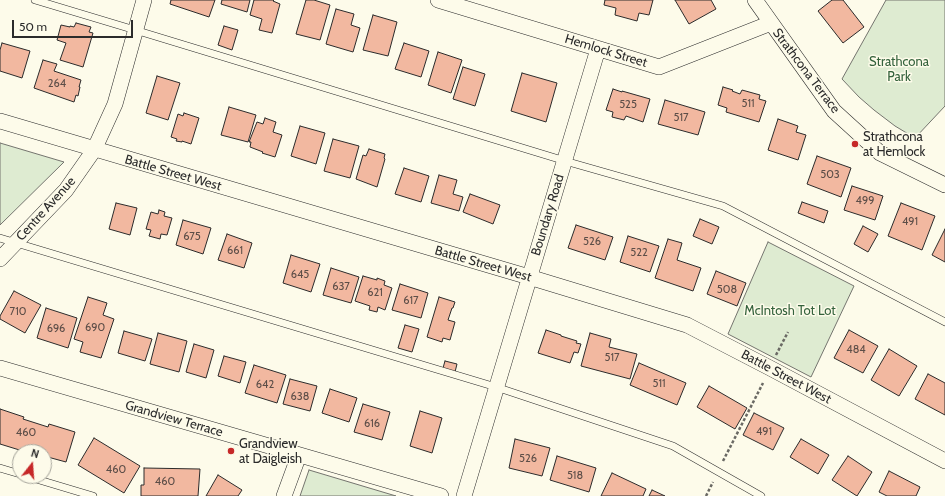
<!DOCTYPE html>
<html>
<head>
<meta charset="utf-8">
<style>
	body { margin:0 }
	#map { position:relative; width:945px; height:496px; overflow:hidden; background:#fdfbea; font-family:Cabin,sans-serif }
	canvas { display:block }
	.north { position:absolute; left:12px; top:444px; width:40px; height:40px; box-sizing:border-box; background:#fdfbea; border:1px solid #a9a89e; border-radius:50%; rotate:17deg; font-size:11px; font-weight:700; line-height:16px; text-align:center; color:#2b2b2b }
	.north::after { content:''; display:block; margin:auto; width:14px; height:18px; background:#c62828; clip-path:polygon(50% 0,100% 100%,50% 72%,0 100%) }
	.scale { position:absolute; left:12px; top:20px; width:121px; height:18px; box-sizing:border-box; border:2px solid #2b2b2b; border-top:0; padding-left:5px; font-size:12px; line-height:14px; white-space:nowrap; color:#2b2b2b; -webkit-text-stroke:3px #fdfbea; paint-order:stroke }
</style>
</head>
<body>
<div id="map">
<canvas width="945" height="496"></canvas>
<div class="north">N</div>
<div class="scale">50 m</div>
</div>
<script>
const ctx = document.querySelector('canvas').getContext('2d');
ctx.lineJoin = 'round';
function fill(path, color) {
  ctx.fillStyle = color;
  ctx.fill(path, 'evenodd');
}
function toPath(rows) {
  const path = new Path2D();
  for (const r of rows) {
    path.moveTo(r[0], r[1]);
    for (let i = 2; i < r.length; i += 2) path.lineTo(r[i], r[i + 1]);
  }
  return path;
}
function trace(path, color, width, dash) {
  ctx.strokeStyle = color;
  ctx.lineWidth = width;
  ctx.lineCap = dash ? 'butt' : 'round';
  ctx.setLineDash(dash || []);
  ctx.stroke(path);
}
function write(font, color, halo, rows, align = 'center') {
  ctx.font = font + ' Cabin,sans-serif';
  ctx.lineWidth = 3;
  ctx.setLineDash([]);
  ctx.textBaseline = 'middle';
  ctx.strokeStyle = halo;
  ctx.fillStyle = color;
  for (const [text, x, y, turn = 0] of rows) {
    ctx.save();
    ctx.translate(x, y);
    ctx.rotate((+turn || 0) * Math.PI / 180);
    ctx.textAlign = isNaN(turn) ? turn : align;
    if (halo) ctx.strokeText(text, 0, 0);
    ctx.fillText(text, 0, 0);
    ctx.restore();
  }
}
const green = toPath([
	[886,0,945,0,945,106,915,138,895,126,874,110,859,97,842,79,886,0],
	[0,143,64,162,0,225,0,143],
	[768,242,854,286,811,377,728,334,768,242],
	[309,470,396,496,300,496,309,470]
]);
const building = toPath([
	[171,0,215,0,209,17,170,4,171,0],
	[222,0,250,0,247,12,221,4,222,0],
	[254,0,274,0,273,1,280,4,272,33,259,30,262,19,250,15,254,0],
	[306,0,314,0,330,5,320,40,296,34,306,0],
	[605,0,653,0,649,15,639,13,637,21,615,15,616,8,604,5,605,0],
	[675,0,711,0,716,9,689,24,675,0],
	[832,0,843,0,864,27,843,43,818,11,832,0],
	[336,9,354,14,351,25,360,28,353,52,326,44,336,9],
	[373,15,397,22,388,56,363,50,373,15],
	[76,23,91,27,89,32,93,33,83,67,60,60,66,43,57,40,61,25,70,27,70,26,74,27,76,23],
	[224,26,238,30,232,50,218,45,224,26],
	[2,43,30,51,22,78,0,71,0,50,2,43],
	[404,43,429,51,421,77,395,69,404,43],
	[438,52,462,60,451,93,428,85,438,52],
	[43,60,57,64,54,71,81,80,79,87,80,87,78,96,76,95,74,102,34,88,43,60],
	[463,67,485,74,475,106,453,99,463,67],
	[522,73,557,83,546,122,511,111,522,73],
	[157,76,180,83,168,120,146,113,157,76],
	[723,87,733,90,732,91,740,94,742,90,760,95,759,99,766,101,759,122,726,112,727,108,718,105,723,87],
	[613,89,622,92,622,91,650,99,643,122,626,116,624,120,612,117,613,112,606,110,613,89],
	[665,100,705,112,698,135,658,124,665,100],
	[229,107,256,115,248,142,221,135,229,107],
	[184,113,199,118,191,144,182,141,182,142,176,141,177,139,171,137,178,114,183,116,184,113],
	[265,118,276,122,273,132,282,135,275,157,262,153,263,152,250,147,251,142,249,142,257,122,263,124,265,118],
	[778,119,798,126,796,132,806,135,798,160,768,150,778,119],
	[300,126,325,133,316,164,291,156,300,126],
	[333,139,359,146,350,178,324,171,333,139],
	[369,149,385,154,384,158,385,159,377,187,356,179,363,155,366,156,369,149],
	[817,156,851,168,841,197,807,184,817,156],
	[404,168,429,176,421,202,395,194,404,168],
	[439,175,457,180,453,194,463,197,459,211,431,203,439,175],
	[852,186,883,196,875,220,844,210,852,186],
	[470,194,500,205,493,224,463,212,470,194],
	[802,202,828,211,824,223,798,213,802,202],
	[116,203,137,208,130,235,109,229,116,203],
	[901,203,935,216,922,250,888,236,901,203],
	[159,210,165,212,164,216,172,218,167,235,161,234,160,239,149,236,151,230,146,229,151,212,158,214,159,210],
	[700,219,719,227,712,244,693,236,700,219],
	[183,220,211,228,203,254,176,245,183,220],
	[576,225,613,237,605,260,568,248,576,225],
	[863,226,878,234,868,252,854,244,863,226],
	[945,229,945,262,932,255,945,229],
	[227,234,252,243,244,268,218,260,227,234],
	[628,236,659,246,650,272,620,262,628,236],
	[668,239,682,243,677,260,701,268,693,291,655,278,668,239],
	[291,255,320,264,311,292,283,283,291,255],
	[331,268,359,277,351,303,323,295,331,268],
	[716,271,746,283,737,306,707,294,716,271],
	[363,276,377,280,377,278,385,281,384,285,392,288,385,310,378,307,377,312,369,310,370,306,355,301,363,276],
	[400,284,428,293,421,318,392,310,400,284],
	[14,291,41,305,25,333,0,319,0,316,14,291],
	[88,297,107,303,103,315,114,319,101,358,80,352,83,342,74,339,88,297],
	[439,297,455,302,453,308,452,308,448,320,455,322,450,340,443,338,442,342,427,337,439,297],
	[46,308,77,318,68,348,37,338,46,308],
	[405,325,419,329,412,352,398,348,405,325],
	[546,330,561,335,561,336,577,341,576,343,581,344,578,353,574,352,570,363,538,353,546,330],
	[849,330,878,346,863,373,834,358,849,330],
	[124,331,152,339,145,361,118,353,124,331],
	[158,333,187,341,179,372,150,364,158,333],
	[590,333,611,339,609,347,637,354,630,379,581,366,590,333],
	[194,344,214,350,206,378,186,372,194,344],
	[889,349,917,366,899,396,871,380,889,349],
	[224,356,246,362,240,383,218,376,224,356],
	[445,361,457,364,455,372,443,368,445,361],
	[639,363,686,383,677,405,630,385,639,363],
	[254,365,286,375,277,403,245,393,254,365],
	[928,374,945,383,945,415,915,399,928,374],
	[290,379,317,386,310,411,283,404,290,379],
	[709,386,747,408,735,429,697,407,709,386],
	[330,389,357,398,349,422,322,413,330,389],
	[363,404,390,412,382,440,354,432,363,404],
	[0,409,24,417,23,419,48,427,49,424,75,432,66,462,44,456,44,452,26,452,0,444,0,409],
	[420,411,442,418,432,453,410,446,420,411],
	[754,413,784,428,773,450,743,435,754,413],
	[94,438,140,466,124,493,78,465,94,438],
	[515,439,550,448,542,476,509,468,515,439],
	[801,439,829,455,818,474,790,457,801,439],
	[557,456,596,468,589,492,550,480,557,456],
	[848,456,872,472,857,496,832,480,848,456],
	[144,468,200,469,198,496,141,496,141,485,144,485,144,468],
	[889,471,920,487,916,496,887,496,879,492,889,471],
	[612,473,646,489,643,496,601,496,612,473],
	[218,475,242,490,238,496,206,496,218,475],
	[652,490,665,496,649,496,652,490]
]);
const path = toPath([
	[776,355,788,332],
	[723,461,763,383],
	[706,496,713,482]
]);
const lane = toPath([
	[35,0,135,30,572,163,723,206,945,322],
	[0,238,496,387,673,446,761,496],
	[0,468,20,474],
	[26,476,93,496]
]);
const street = toPath([
	[438,0,659,67,771,23],
	[755,0,834,111,880,153,945,185],
	[0,121,529,277,687,325,770,368,945,461],
	[0,259,66,190,94,150,115,104,144,0],
	[0,368,441,496],
	[284,496,299,455],
	[464,496,598,49]
]);
const markers = [
	[855,144,4,"#c62828"],
	[231,451,4,"#c62828"]
];
const numberNames = [
	["264",57,84],
	["511",748,104],
	["525",628,105],
	["517",681,118],
	["503",830,175],
	["499",865,201],
	["491",910,222],
	["675",192,237],
	["526",592,242],
	["661",235,251],
	["522",639,253],
	["645",300,275],
	["637",341,287],
	["508",727,290],
	["621",375,293],
	["617",411,301],
	["710",18,312],
	["690",95,328],
	["696",56,329],
	["484",856,350],
	["517",612,358],
	["511",659,384],
	["642",265,385],
	["638",300,397],
	["616",372,424],
	["491",764,432],
	["460",26,433],
	["526",528,459],
	["460",116,470],
	["518",575,476],
	["460",165,482]
];
const streetNames = [
	["Hemlock Street",606,51,17],
	["Strathcona Terrace",806,71,53],
	["Battle Street West",173,173,16],
	["Centre Avenue",46,209,-48],
	["Boundary Road",548,215,-73],
	["Battle Street West",483,264,16],
	["Battle Street West",786,377,28],
	["Grandview Terrace",174,419,16]
];
const parkNames = [
	["Strathcona",899,62],
	["Park",899,77],
	["McIntosh Tot Lot",790,311]
];
const poiNames = [
	["Strathcona",863,137],
	["at Hemlock",863,152],
	["Grandview",239,444],
	["at Daigleish",239,459]
];
fill(green, '#deebd1');
trace(green, '#74746e', 1);
fill(building, '#f2b8a0');
trace(building, '#2b2b2b', 1);
trace(lane, '#2b2b2b', 8);
trace(street, '#2b2b2b', 16);
trace(path, '#6a6964', 2.5, [3, 2]);
trace(lane, '#fdfbea', 7);
trace(street, '#fdfbea', 15);
for (const [x, y, r, color] of markers) {
  const dot = new Path2D();
  dot.arc(x, y, r, 0, 2 * Math.PI);
  ctx.fillStyle = color;
  ctx.fill(dot);
  trace(dot, '#fdfbea', 1.5);
}
write('11px', '#5d4e48', null, numberNames);
write('13px', '#2b2b2b', '#fdfbea', streetNames);
write('13px', '#34623c', '#fdfbea', parkNames);
write('13px', '#2b2b2b', '#fdfbea', poiNames, 'left');
</script>
</body>
</html>
